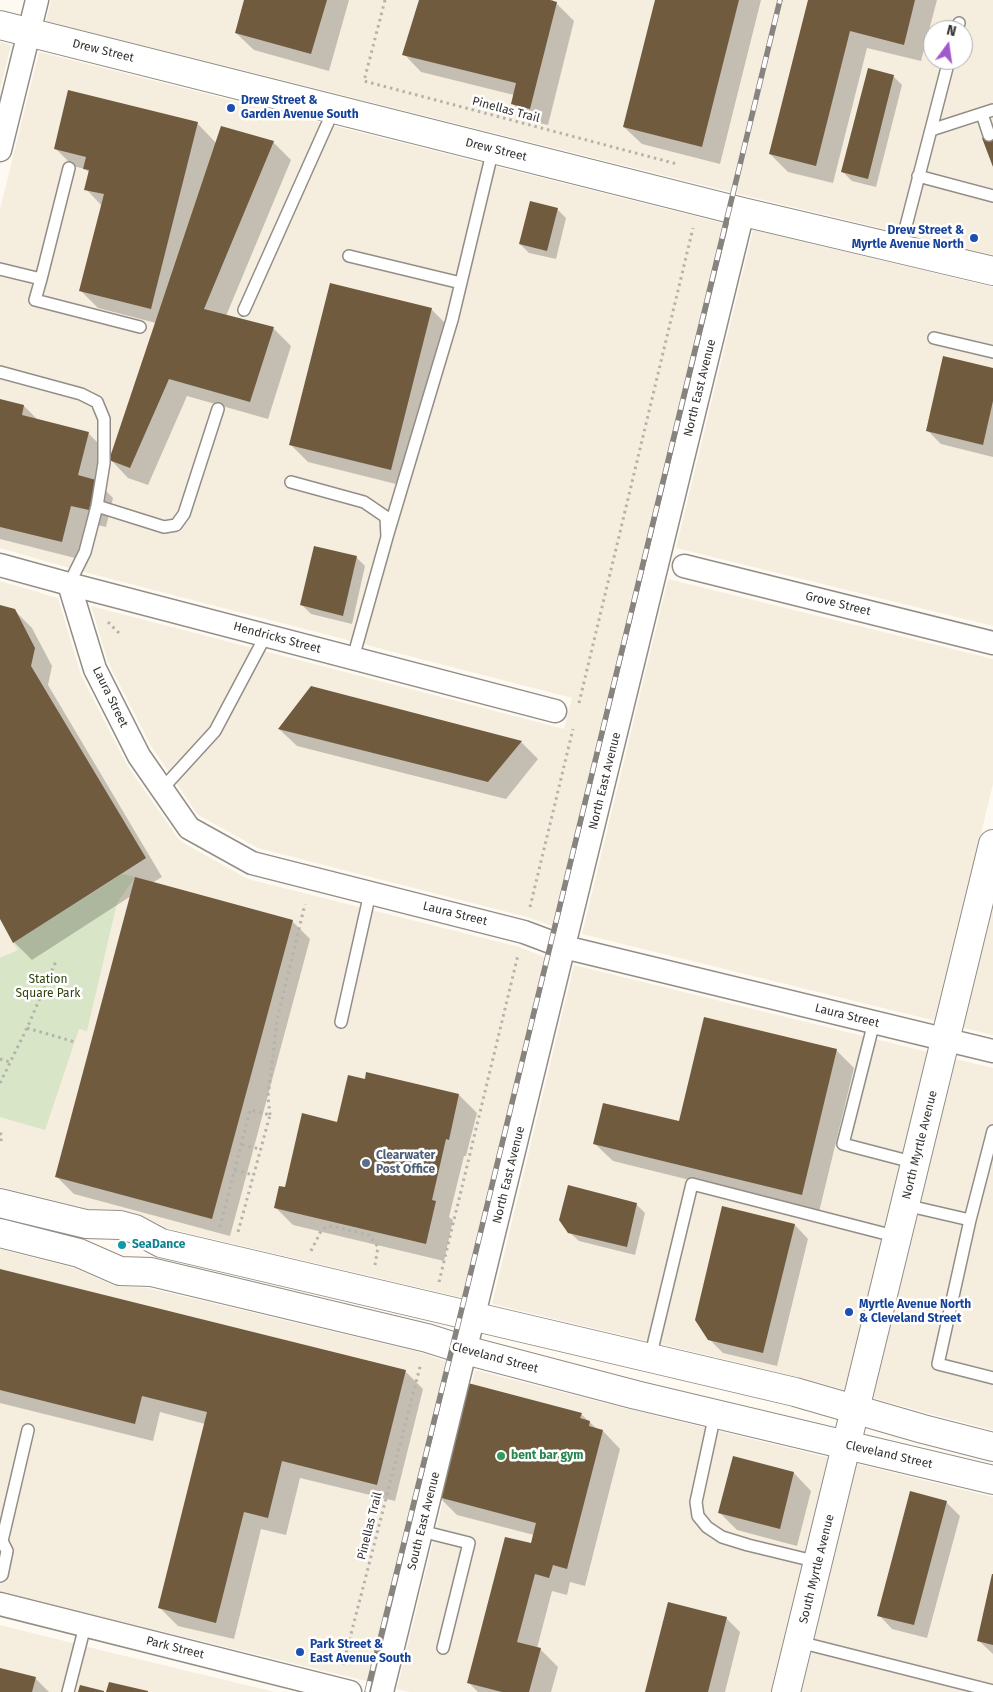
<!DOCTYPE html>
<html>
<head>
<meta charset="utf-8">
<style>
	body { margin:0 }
	#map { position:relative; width:993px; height:1692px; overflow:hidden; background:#fefaf2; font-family:"Fira Sans",sans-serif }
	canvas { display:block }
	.north { position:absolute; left:923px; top:20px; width:50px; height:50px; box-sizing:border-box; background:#fff; border:1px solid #aeadac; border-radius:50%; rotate:14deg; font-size:14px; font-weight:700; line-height:20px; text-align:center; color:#353330 }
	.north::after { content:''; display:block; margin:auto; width:18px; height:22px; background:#a259cc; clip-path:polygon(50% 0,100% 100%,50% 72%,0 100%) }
</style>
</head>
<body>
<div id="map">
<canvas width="993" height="1692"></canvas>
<div class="north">N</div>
</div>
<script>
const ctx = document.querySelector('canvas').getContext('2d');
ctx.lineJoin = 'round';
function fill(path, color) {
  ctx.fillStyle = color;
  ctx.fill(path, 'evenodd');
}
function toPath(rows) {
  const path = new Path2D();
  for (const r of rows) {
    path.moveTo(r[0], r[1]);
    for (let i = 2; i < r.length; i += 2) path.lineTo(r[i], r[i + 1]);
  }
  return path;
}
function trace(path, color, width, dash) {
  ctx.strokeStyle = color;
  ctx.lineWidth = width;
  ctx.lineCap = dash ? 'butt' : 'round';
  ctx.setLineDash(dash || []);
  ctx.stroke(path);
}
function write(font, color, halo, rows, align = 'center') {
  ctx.font = font + ' "Fira Sans",sans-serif';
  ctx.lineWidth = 5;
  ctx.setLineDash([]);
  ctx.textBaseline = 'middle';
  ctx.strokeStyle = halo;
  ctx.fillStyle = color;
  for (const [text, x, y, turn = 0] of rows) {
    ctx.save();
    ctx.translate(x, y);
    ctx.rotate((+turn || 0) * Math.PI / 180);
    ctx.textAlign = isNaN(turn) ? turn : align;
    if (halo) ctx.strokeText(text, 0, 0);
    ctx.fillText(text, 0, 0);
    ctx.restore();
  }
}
const built = toPath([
	[51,0,993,0,993,255,747,196,46,21],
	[933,30,963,30,963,60,933,60],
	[0,42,11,45,0,90],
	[39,52,726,224,555,927,527,917,258,848,198,815,151,746,108,662,91,606,564,729,572,698,80,571,78,564,69,568,0,548,0,209],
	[753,230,993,287,993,626,676,548],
	[668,579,993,659,993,784,936,1021,582,934],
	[0,581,58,598,81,675,127,765,177,837,182,842,248,879,519,947,547,958,464,1298,166,1228,141,1215,124,1210,88,1209,0,1187],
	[993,904,993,1035,963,1028],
	[574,965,928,1052,845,1390,799,1377,492,1304],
	[956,1059,993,1068,993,1430,927,1413,873,1398],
	[0,1249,74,1268,115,1286,148,1288,423,1353,448,1362,370,1682,0,1592],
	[475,1370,632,1410,830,1458,772,1692,410,1692,397,1689],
	[857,1464,993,1497,993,1692,801,1692],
	[0,1625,117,1654,275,1692,0,1692]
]);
const green = toPath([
	[122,874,135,877,117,903,87,1031,79,1029,45,1130,0,1117,0,958,18,950,13,943]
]);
const shadow = toPath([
	[245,0,349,0,329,71,254,50,236,33],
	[420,0,553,0,553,2,556,3,574,21,548,125,530,121,512,103,514,95,421,72,404,54],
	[656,0,761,0,720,164,642,144,624,127],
	[809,0,937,0,921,61,867,48,833,183,788,172,770,154],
	[893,76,902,85,876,187,852,181,843,172],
	[197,123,216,143,273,142,291,160,226,316,274,329,291,346,268,419,187,396,148,485,128,478,111,460,156,323,98,308,81,291,102,206,86,189,90,173,85,169,73,166,55,148],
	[557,209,566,218,556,259,529,253,520,244],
	[431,309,449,327,408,487,308,462,290,444],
	[993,370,993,457,941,444,927,430],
	[0,400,24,406,39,421,88,433,106,451,98,483,113,498,106,527,88,523,79,559,0,539],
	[356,557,365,566,352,624,311,614,302,605],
	[0,606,14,610,32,628,52,666,48,685,162,877,152,883,292,921,310,939,230,1236,74,1194,56,1176,131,896,32,960,14,942,0,916],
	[279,729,521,742,538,759,506,799,297,746],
	[836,1050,854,1068,819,1212,613,1161,595,1144,680,1123],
	[367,1073,459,1095,477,1113,466,1156,464,1156,449,1217,453,1220,444,1261,293,1225,275,1207,286,1189,338,1123,366,1080],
	[636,1204,645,1213,635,1255,579,1241,569,1232],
	[723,1208,795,1225,808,1239,777,1366,723,1353,709,1339],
	[0,1270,405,1371,423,1389,395,1501,300,1478,286,1535,261,1529,234,1639,178,1626,160,1608,205,1424,160,1412,153,1441,0,1403],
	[581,1414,598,1430,603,1431,620,1449,585,1586,570,1582,567,1595,552,1591,537,1648,540,1649,558,1667,551,1692,478,1692,468,1682,532,1544,534,1535,457,1515,439,1497],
	[733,1458,794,1473,811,1491,797,1546,737,1530,719,1512],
	[946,1502,960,1516,927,1638,892,1629,879,1615],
	[993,1576,993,1654,978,1640],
	[726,1618,740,1632,725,1692,647,1692],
	[0,1669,35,1678,49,1692,0,1692]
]);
const building = toPath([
	[244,0,327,0,311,54,235,33],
	[419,0,550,0,557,2,530,109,511,104,516,83,402,55],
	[655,0,739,0,702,147,623,127],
	[808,0,915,0,904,45,850,31,816,166,769,154],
	[868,68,894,75,868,179,841,172],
	[68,90,198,122,151,309,79,291,104,194,84,190,89,170,83,169,86,157,54,149],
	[221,126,274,141,204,309,274,327,250,402,169,379,130,468,109,460],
	[993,134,993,167,982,138],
	[530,201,558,208,547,251,519,244],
	[330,283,432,308,391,470,289,445],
	[943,356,993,368,993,401,983,445,926,431],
	[0,399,24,405,22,415,89,432,78,475,96,480,89,510,71,506,62,542,0,527],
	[314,546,357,556,343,616,300,605],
	[0,605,15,609,35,648,31,666,146,858,13,943,0,919],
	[311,686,522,741,488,782,278,729],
	[135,877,293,920,212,1219,55,1177],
	[704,1017,837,1049,802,1195,593,1144,603,1103,679,1121],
	[366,1072,459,1094,449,1140,446,1139,432,1200,436,1201,426,1244,274,1208,279,1186,285,1187,302,1113,337,1122,348,1075,365,1079],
	[568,1185,637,1203,627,1247,568,1233,559,1220],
	[722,1206,795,1224,763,1353,708,1340,695,1320],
	[0,1269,406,1370,377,1485,282,1461,268,1518,244,1512,216,1623,158,1608,207,1412,142,1396,135,1424,0,1390],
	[468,1383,582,1413,580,1418,590,1421,589,1426,603,1430,567,1569,553,1565,549,1578,535,1574,517,1642,541,1648,529,1692,502,1692,467,1683,505,1537,531,1543,536,1523,438,1497],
	[733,1456,794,1472,780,1529,718,1513],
	[910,1491,947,1501,914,1625,877,1616],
	[992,1574,993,1574,993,1645,977,1641],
	[668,1602,727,1617,708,1692,645,1692],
	[0,1668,36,1677,32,1692,0,1692],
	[109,1682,148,1691,148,1692,106,1692],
	[80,1685,104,1691,104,1692,78,1692]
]);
const path = toPath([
	[385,0,364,81,677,164],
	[108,622,120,634],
	[579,703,693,228],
	[530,907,573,729],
	[27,1028,75,1042],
	[0,1059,10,1062],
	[0,1083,27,1028,57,959],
	[270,1115,268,1097,277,1020,305,904],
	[0,1133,2,1135,0,1145],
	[242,1145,260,1149],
	[235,1170,253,1175],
	[220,1227,250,1110,270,1115,238,1232],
	[311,1251,322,1229,332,1226,369,1235,378,1247,375,1265],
	[439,1282,518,955],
	[343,1665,421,1363]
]);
const service = toPath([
	[957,30,959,23],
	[982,114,989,135],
	[931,130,993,110],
	[918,176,993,196],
	[900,249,949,60],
	[349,256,461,283],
	[0,269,41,279,69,168],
	[41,279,35,300,140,327],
	[244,310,334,109],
	[934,338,993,352],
	[0,372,81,394,97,402,104,419,104,463,97,506,85,552,69,584],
	[291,482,364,502,386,517,387,537,353,658],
	[97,506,164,527,176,525,184,514,218,409],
	[387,537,452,320,493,149],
	[162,789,215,731,266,635],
	[341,1022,370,893],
	[874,1022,843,1144,916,1163],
	[905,1205,970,1220,938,1364,993,1378],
	[970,1220,993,1131],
	[650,1358,692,1184,898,1237],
	[715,1414,696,1502,698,1516,707,1527,722,1537,748,1545,818,1562],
	[421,1531,469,1543,443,1648],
	[2,1541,28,1430],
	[0,1543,2,1541,7,1551,2,1575,0,1576],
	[799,1642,993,1691],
	[68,1692,85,1626]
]);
const minor = toPath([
	[0,150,37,0],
	[0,565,69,584,555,711],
	[684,566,993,643],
	[69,584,95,669,139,756,189,828,252,863,524,932,564,947,993,1051],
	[0,1604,350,1692],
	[382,1692,743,212]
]);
const tertiary = toPath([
	[0,25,743,212,993,271],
	[0,1203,86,1224,120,1225,135,1229,161,1243,795,1392,923,1429,993,1447],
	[0,1233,79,1253,120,1271,151,1272,427,1338,465,1350,636,1395,993,1480]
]);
const secondary = toPath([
	[786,1692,993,844]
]);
const rail = toPath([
	[367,1692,467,1288,780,0]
]);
const markers = [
	[231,108,5,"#1a4fb4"],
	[974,238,5,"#1a4fb4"],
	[366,1163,5,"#5c6f8a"],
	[122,1245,5,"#0f9aa8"],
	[849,1312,5,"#1a4fb4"],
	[501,1456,5,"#2e9e5b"],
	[300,1652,5,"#1a4fb4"]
];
const streetNames = [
	["Drew Street",103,51,14],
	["Pinellas Trail",506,110,15],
	["Drew Street",496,150,14],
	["North East Avenue",700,388,-76],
	["Grove Street",838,604,14],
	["Hendricks Street",277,638,15],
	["Laura Street",110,697,64],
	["North East Avenue",605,781,-76],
	["Laura Street",455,914,14],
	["Laura Street",847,1016,14],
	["North Myrtle Avenue",920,1145,-76],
	["North East Avenue",509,1175,-76],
	["Cleveland Street",495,1358,15],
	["Cleveland Street",889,1455,13],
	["South East Avenue",424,1521,-76],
	["Pinellas Trail",370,1526,-76],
	["South Myrtle Avenue",817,1569,-76],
	["Park Street",175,1648,14]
];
const transitNames = [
	["Drew Street &",241,101],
	["Garden Avenue South",241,115],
	["Drew Street &",964,231,"right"],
	["Myrtle Avenue North",964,245,"right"],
	["Myrtle Avenue North",859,1305],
	["& Cleveland Street",859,1319],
	["Park Street &",310,1645],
	["East Avenue South",310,1659]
];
const parkNames = [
	["Station",48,980],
	["Square Park",48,994]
];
const serviceNames = [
	["Clearwater",376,1156],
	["Post Office",376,1170]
];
const cultureNames = [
	["SeaDance",132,1245]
];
const leisureNames = [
	["bent bar gym",511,1456]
];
fill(built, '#f5eedf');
fill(green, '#d8e5c6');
fill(shadow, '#0003');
fill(building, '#715b3f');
trace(service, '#928e87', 14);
trace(minor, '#928e87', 25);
trace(tertiary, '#928e87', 30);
trace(secondary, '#928e87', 30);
trace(path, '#b5b2ac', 3, [2.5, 4]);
trace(service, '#fff', 11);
trace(minor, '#fff', 22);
trace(tertiary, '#fff', 28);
trace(secondary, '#fff', 28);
trace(rail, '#87847f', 5.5);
trace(rail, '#fff', 4, [11]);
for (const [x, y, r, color] of markers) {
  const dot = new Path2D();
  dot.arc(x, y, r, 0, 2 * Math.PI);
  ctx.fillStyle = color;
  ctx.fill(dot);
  trace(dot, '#fff', 2);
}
write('12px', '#353330', '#fff', streetNames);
write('bold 12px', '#164399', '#fff', transitNames, 'left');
write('12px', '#30430c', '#fff', parkNames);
write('bold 12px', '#4e5e75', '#fff', serviceNames, 'left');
write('bold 12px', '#0d838f', '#fff', cultureNames, 'left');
write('bold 12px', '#27864d', '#fff', leisureNames, 'left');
</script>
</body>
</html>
